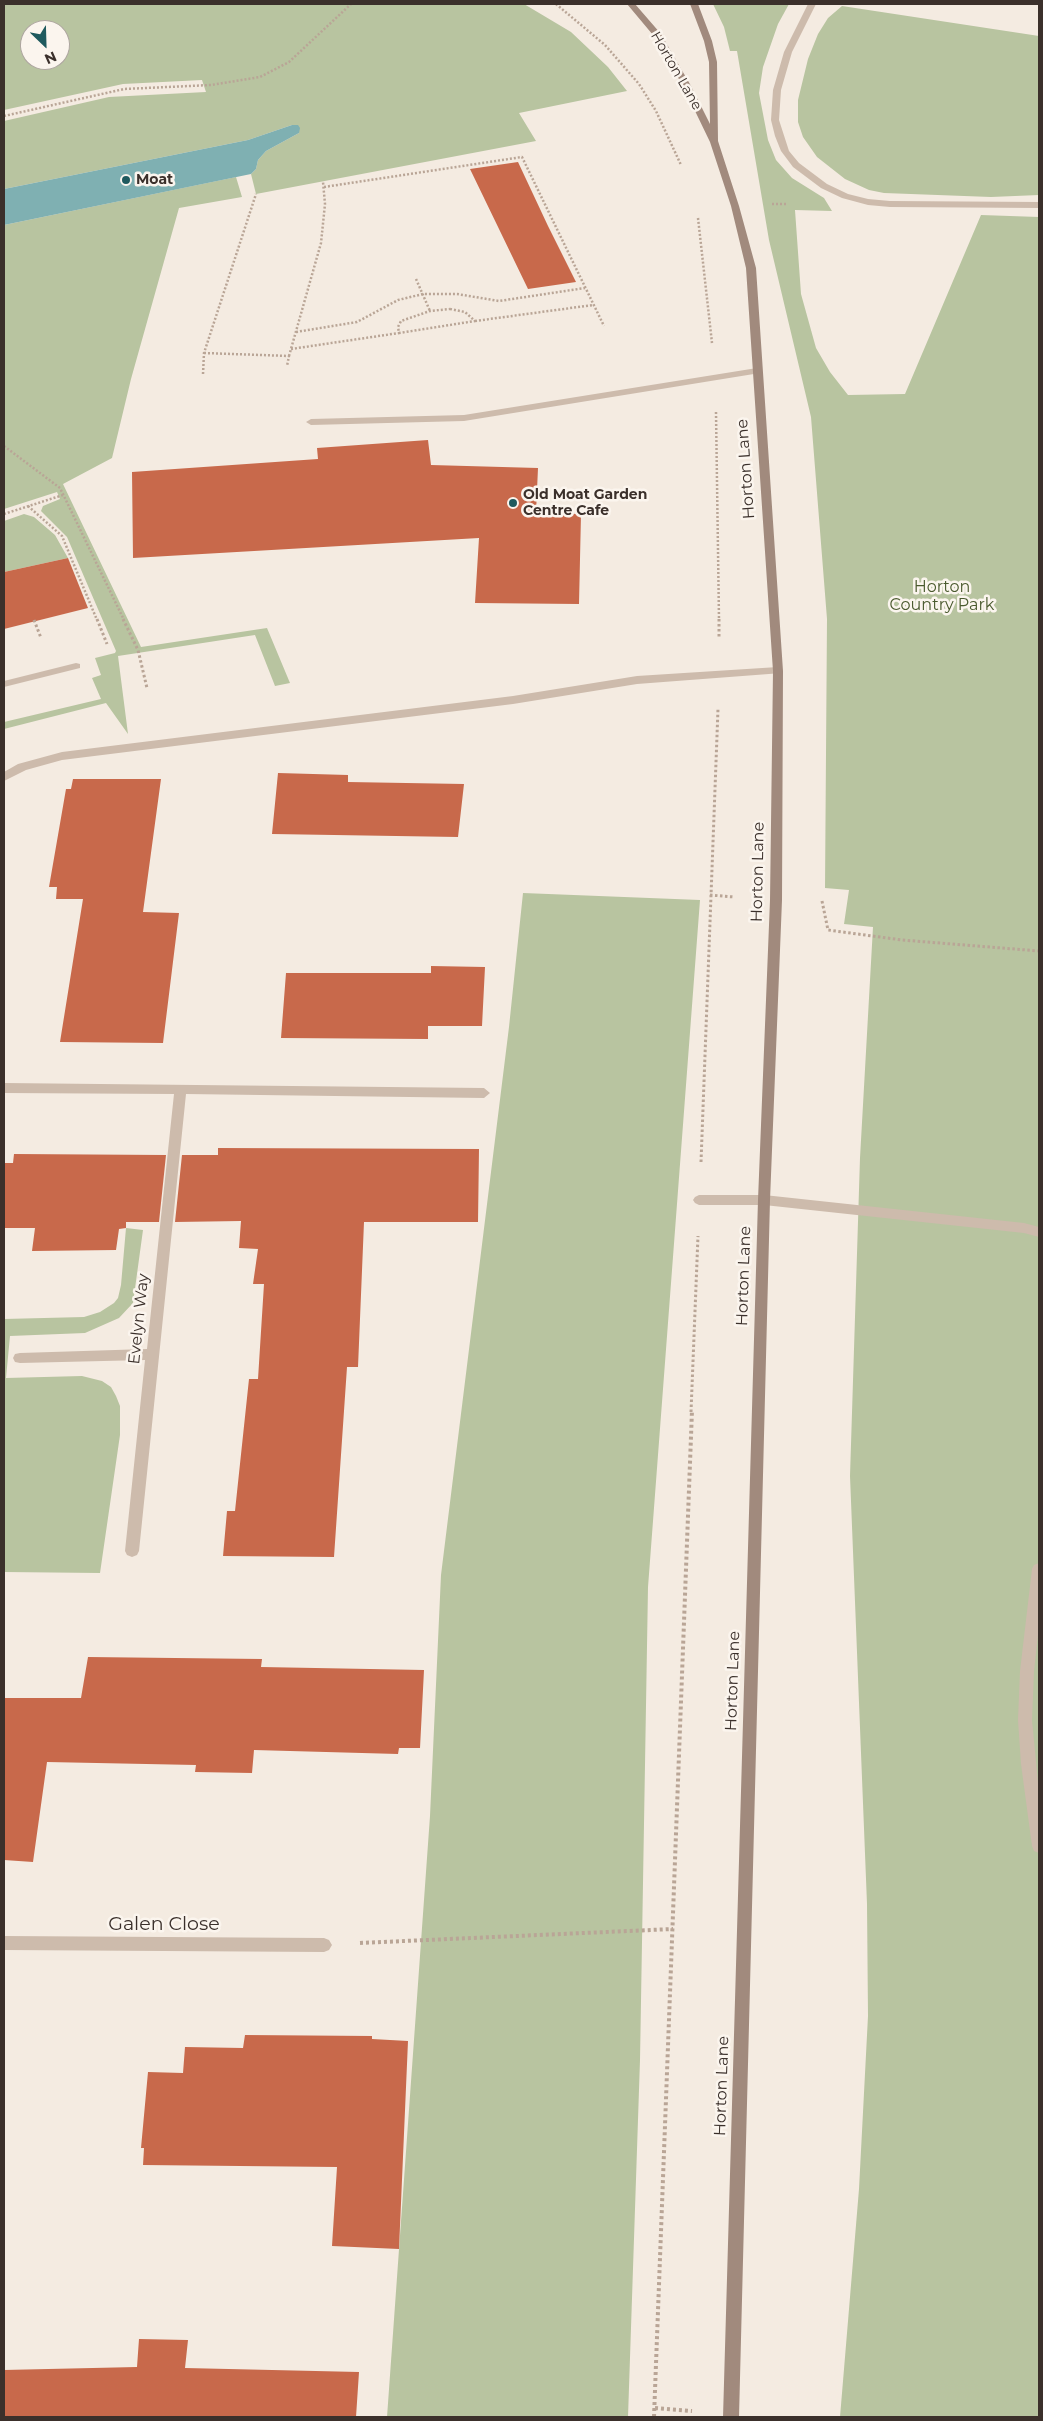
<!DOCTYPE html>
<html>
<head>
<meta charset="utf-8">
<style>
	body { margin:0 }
	#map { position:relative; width:1043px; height:2421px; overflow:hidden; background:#f4ebe1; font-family:Montserrat,sans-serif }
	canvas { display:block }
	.frame { position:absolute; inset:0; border:5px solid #3b302b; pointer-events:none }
	.north { position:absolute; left:20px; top:20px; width:50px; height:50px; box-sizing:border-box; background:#fbf5ee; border:1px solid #aea6a0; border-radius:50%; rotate:156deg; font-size:14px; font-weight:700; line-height:20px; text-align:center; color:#3b302b }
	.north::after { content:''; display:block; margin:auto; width:18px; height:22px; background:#1f5a5e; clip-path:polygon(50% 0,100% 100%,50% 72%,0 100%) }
</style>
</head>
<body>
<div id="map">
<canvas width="1043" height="2421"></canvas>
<div class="frame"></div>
<div class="north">N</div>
</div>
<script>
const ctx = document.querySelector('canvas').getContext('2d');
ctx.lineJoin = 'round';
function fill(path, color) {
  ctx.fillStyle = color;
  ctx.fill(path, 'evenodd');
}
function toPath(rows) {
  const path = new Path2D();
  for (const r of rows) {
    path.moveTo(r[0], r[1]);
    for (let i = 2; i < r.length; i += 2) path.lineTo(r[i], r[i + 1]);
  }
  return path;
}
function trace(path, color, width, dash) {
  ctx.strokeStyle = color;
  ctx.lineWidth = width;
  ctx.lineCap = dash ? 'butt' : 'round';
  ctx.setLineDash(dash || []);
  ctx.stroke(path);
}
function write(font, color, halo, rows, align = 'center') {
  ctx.font = font + ' Montserrat,sans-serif';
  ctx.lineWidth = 5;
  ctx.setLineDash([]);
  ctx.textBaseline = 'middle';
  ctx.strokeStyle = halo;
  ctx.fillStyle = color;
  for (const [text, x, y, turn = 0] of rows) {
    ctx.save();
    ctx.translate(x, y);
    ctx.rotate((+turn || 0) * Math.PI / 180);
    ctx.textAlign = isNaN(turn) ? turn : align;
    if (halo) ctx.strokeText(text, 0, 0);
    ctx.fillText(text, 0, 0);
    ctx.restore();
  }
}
const green = toPath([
	[4,4,524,4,571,32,608,67,627,91,519,113,536,141,256,194,251,174,256,169,258,160,266,151,299,133,292,125,248,140,4,189,4,121,109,97,206,92,202,80,123,84,4,110],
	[30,30,60,30,60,60,30,60],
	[713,4,789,4,778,24,763,67,759,93,768,140,776,160,792,178,824,198,832,211,795,210,801,294,816,348,830,372,848,395,905,394,981,215,1039,217,1039,2417,840,2417,859,2189,868,2016,867,1904,850,1476,860,1158,873,927,844,924,849,890,825,888,827,619,811,417,769,240,737,51,730,51,724,27],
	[842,6,1039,36,1039,195,991,197,884,193,869,190,845,179,817,157,803,137,798,122,798,100,808,59,818,34,828,18],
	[236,177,242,197,179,208,131,379,112,458,63,484,141,647,267,628,290,683,275,686,255,635,118,656,128,734,106,703,4,729,4,722,101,699,92,678,101,675,95,658,115,653,116,651,67,537,41,511,43,506,60,499,57,492,4,509,4,225],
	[24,514,34,517,55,535,68,558,4,572,4,521],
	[523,893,700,900,648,1587,640,2060,628,2417,387,2417,430,1816,441,1575,509,1027],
	[126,1228,143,1230,133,1303,119,1318,85,1333,10,1336,6,1378,82,1376,102,1381,111,1387,116,1396,120,1406,120,1435,100,1573,4,1572,4,1319,84,1317,100,1312,114,1303,118,1298,121,1285]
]);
const water = toPath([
	[292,125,298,125,300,128,299,133,266,151,258,160,256,169,251,174,4,225,4,189,248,140]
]);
const building = toPath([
	[518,162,548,226,576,282,528,289,470,169],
	[428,440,431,465,538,468,536,513,581,514,579,604,475,603,479,538,133,558,132,472,318,459,317,448],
	[68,558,88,608,4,629,4,572],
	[278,773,348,775,348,782,464,784,458,837,272,834],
	[73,779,161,779,143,912,179,913,163,1043,60,1042,83,899,56,899,57,887,49,887,66,789,71,789],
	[431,966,485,967,482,1026,428,1026,428,1039,281,1038,286,973,431,973],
	[218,1148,479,1149,478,1222,364,1222,358,1367,347,1367,334,1557,223,1556,227,1511,235,1511,249,1379,258,1379,264,1284,253,1284,258,1249,239,1248,241,1221,175,1222,182,1155,218,1155],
	[14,1154,166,1155,159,1222,126,1222,126,1228,119,1229,116,1250,32,1251,35,1228,4,1228,4,1163,13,1163],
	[88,1657,262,1659,261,1667,424,1670,420,1748,399,1748,398,1754,254,1750,252,1773,195,1772,196,1765,47,1762,33,1862,4,1860,4,1698,81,1698],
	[245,2035,372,2036,372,2039,408,2041,399,2249,332,2246,337,2167,143,2165,144,2148,141,2148,148,2072,183,2073,185,2047,243,2048],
	[139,2339,188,2340,185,2368,359,2372,356,2417,4,2417,4,2370,137,2367]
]);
const pathFar2 = toPath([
	[556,4,605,45,639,84,656,111,681,165],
	[4,116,124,89,211,85,260,77,289,62,351,4],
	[324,187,522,157,604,326],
	[772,204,786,204],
	[698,218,712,343],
	[416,279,430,311],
	[450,309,465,312,475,321,399,333,398,327,401,321,430,311,450,309],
	[475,321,593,305],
	[296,332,357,322,398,300,423,294,457,294,499,301,585,288],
	[291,349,399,333],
	[204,353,289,356,287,366],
	[289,356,321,243,325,204,323,182],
	[203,374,204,353,256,194],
	[716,412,719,620],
	[4,446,60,488,124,620],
	[28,506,62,536,97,620],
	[4,514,63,495]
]);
const pathFar1 = toPath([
	[97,619,107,644],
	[123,619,138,650,147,688],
	[719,619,719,638],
	[34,620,41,638],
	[710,895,734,897],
	[822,901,828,930,902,940,1039,951],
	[701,1162,718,709],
	[691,1412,698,1236]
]);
const path = toPath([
	[360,1943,673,1929],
	[655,2408,692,2411],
	[654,2417,692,1410]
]);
const lane = toPath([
	[808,4,816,4,792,52,781,90,779,120,789,151,799,163,827,184,848,194,868,199,890,201,1039,202,1039,208,890,207,868,205,842,198,821,188,793,167,781,151,775,136,771,120,773,90,784,52,808,4],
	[757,368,762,371,760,373,464,421,311,425,306,422,311,419,464,415,757,368],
	[699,1195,764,1195,1024,1223,1039,1227,1039,1237,1024,1233,764,1205,699,1205,695,1203,693,1200,695,1197,699,1195],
	[1039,1563,1039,1626,1034,1671,1032,1720,1039,1793,1039,1853,1034,1851,1032,1846,1021,1764,1018,1720,1020,1671,1032,1569,1034,1565,1039,1563]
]);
const street = toPath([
	[76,663,80,664,80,668,4,687,4,681,76,663],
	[778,667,782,669,782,673,637,684,513,704,62,760,26,770,4,781,4,772,18,764,62,752,513,696,637,676,778,667],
	[4,1083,484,1088,490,1093,484,1098,186,1094,139,1551,137,1555,132,1557,127,1555,125,1551,145,1360,20,1363,15,1362,13,1358,15,1354,20,1353,147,1349,174,1094,4,1093,4,1083],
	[4,1936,324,1938,329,1940,332,1945,329,1950,324,1952,4,1950,4,1936]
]);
const secondary = toPath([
	[627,4,635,4,661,34,691,86,710,124,709,62,704,41,690,4,698,4,712,41,717,62,718,141,739,206,756,268,783,671,782,900,770,1200,739,2417,723,2417,758,1200,770,900,773,671,746,268,731,206,710,142,683,86,653,35,627,4]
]);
const markers = [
	[126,180,5,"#1f5a5e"],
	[513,503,5,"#1f5a5e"]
];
const farStreetnames = [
	["Horton Lane",676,71,60]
];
const farPoinames = [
	["Moat",136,180],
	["Old Moat Garden",523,495],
	["Centre Cafe",523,511]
];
const streetNames = [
	["Horton Lane",746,469,-94],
	["Horton Lane",758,872,-89],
	["Horton Lane",744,1276,-88],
	["Evelyn Way",139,1319,-84],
	["Horton Lane",733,1681,-88],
	["Horton Lane",722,2086,-88]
];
const parkNames = [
	["Horton",942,587],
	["Country Park",942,605]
];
const nearStreetnames = [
	["Galen Close",164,1924]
];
fill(green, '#b8c4a0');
fill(water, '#7fb0b2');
fill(building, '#c8694b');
trace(pathFar2, '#b9a596', 2.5, [2, 2]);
trace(pathFar1, '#b9a596', 3, [2.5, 2.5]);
trace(path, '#b9a596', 4, [3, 3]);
fill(lane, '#cdbbac');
fill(street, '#cdbbac');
fill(secondary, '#a18a7d');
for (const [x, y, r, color] of markers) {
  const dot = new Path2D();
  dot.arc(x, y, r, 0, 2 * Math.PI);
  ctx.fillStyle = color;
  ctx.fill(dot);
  trace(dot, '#fbf5ee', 2);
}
write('14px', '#3b302b', '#fbf5ee', farStreetnames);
write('bold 14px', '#3b302b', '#fbf5ee', farPoinames, 'left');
write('16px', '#3b302b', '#fbf5ee', streetNames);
write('16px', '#4a5a2e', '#fbf5ee', parkNames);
write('19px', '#3b302b', '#fbf5ee', nearStreetnames);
</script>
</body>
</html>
